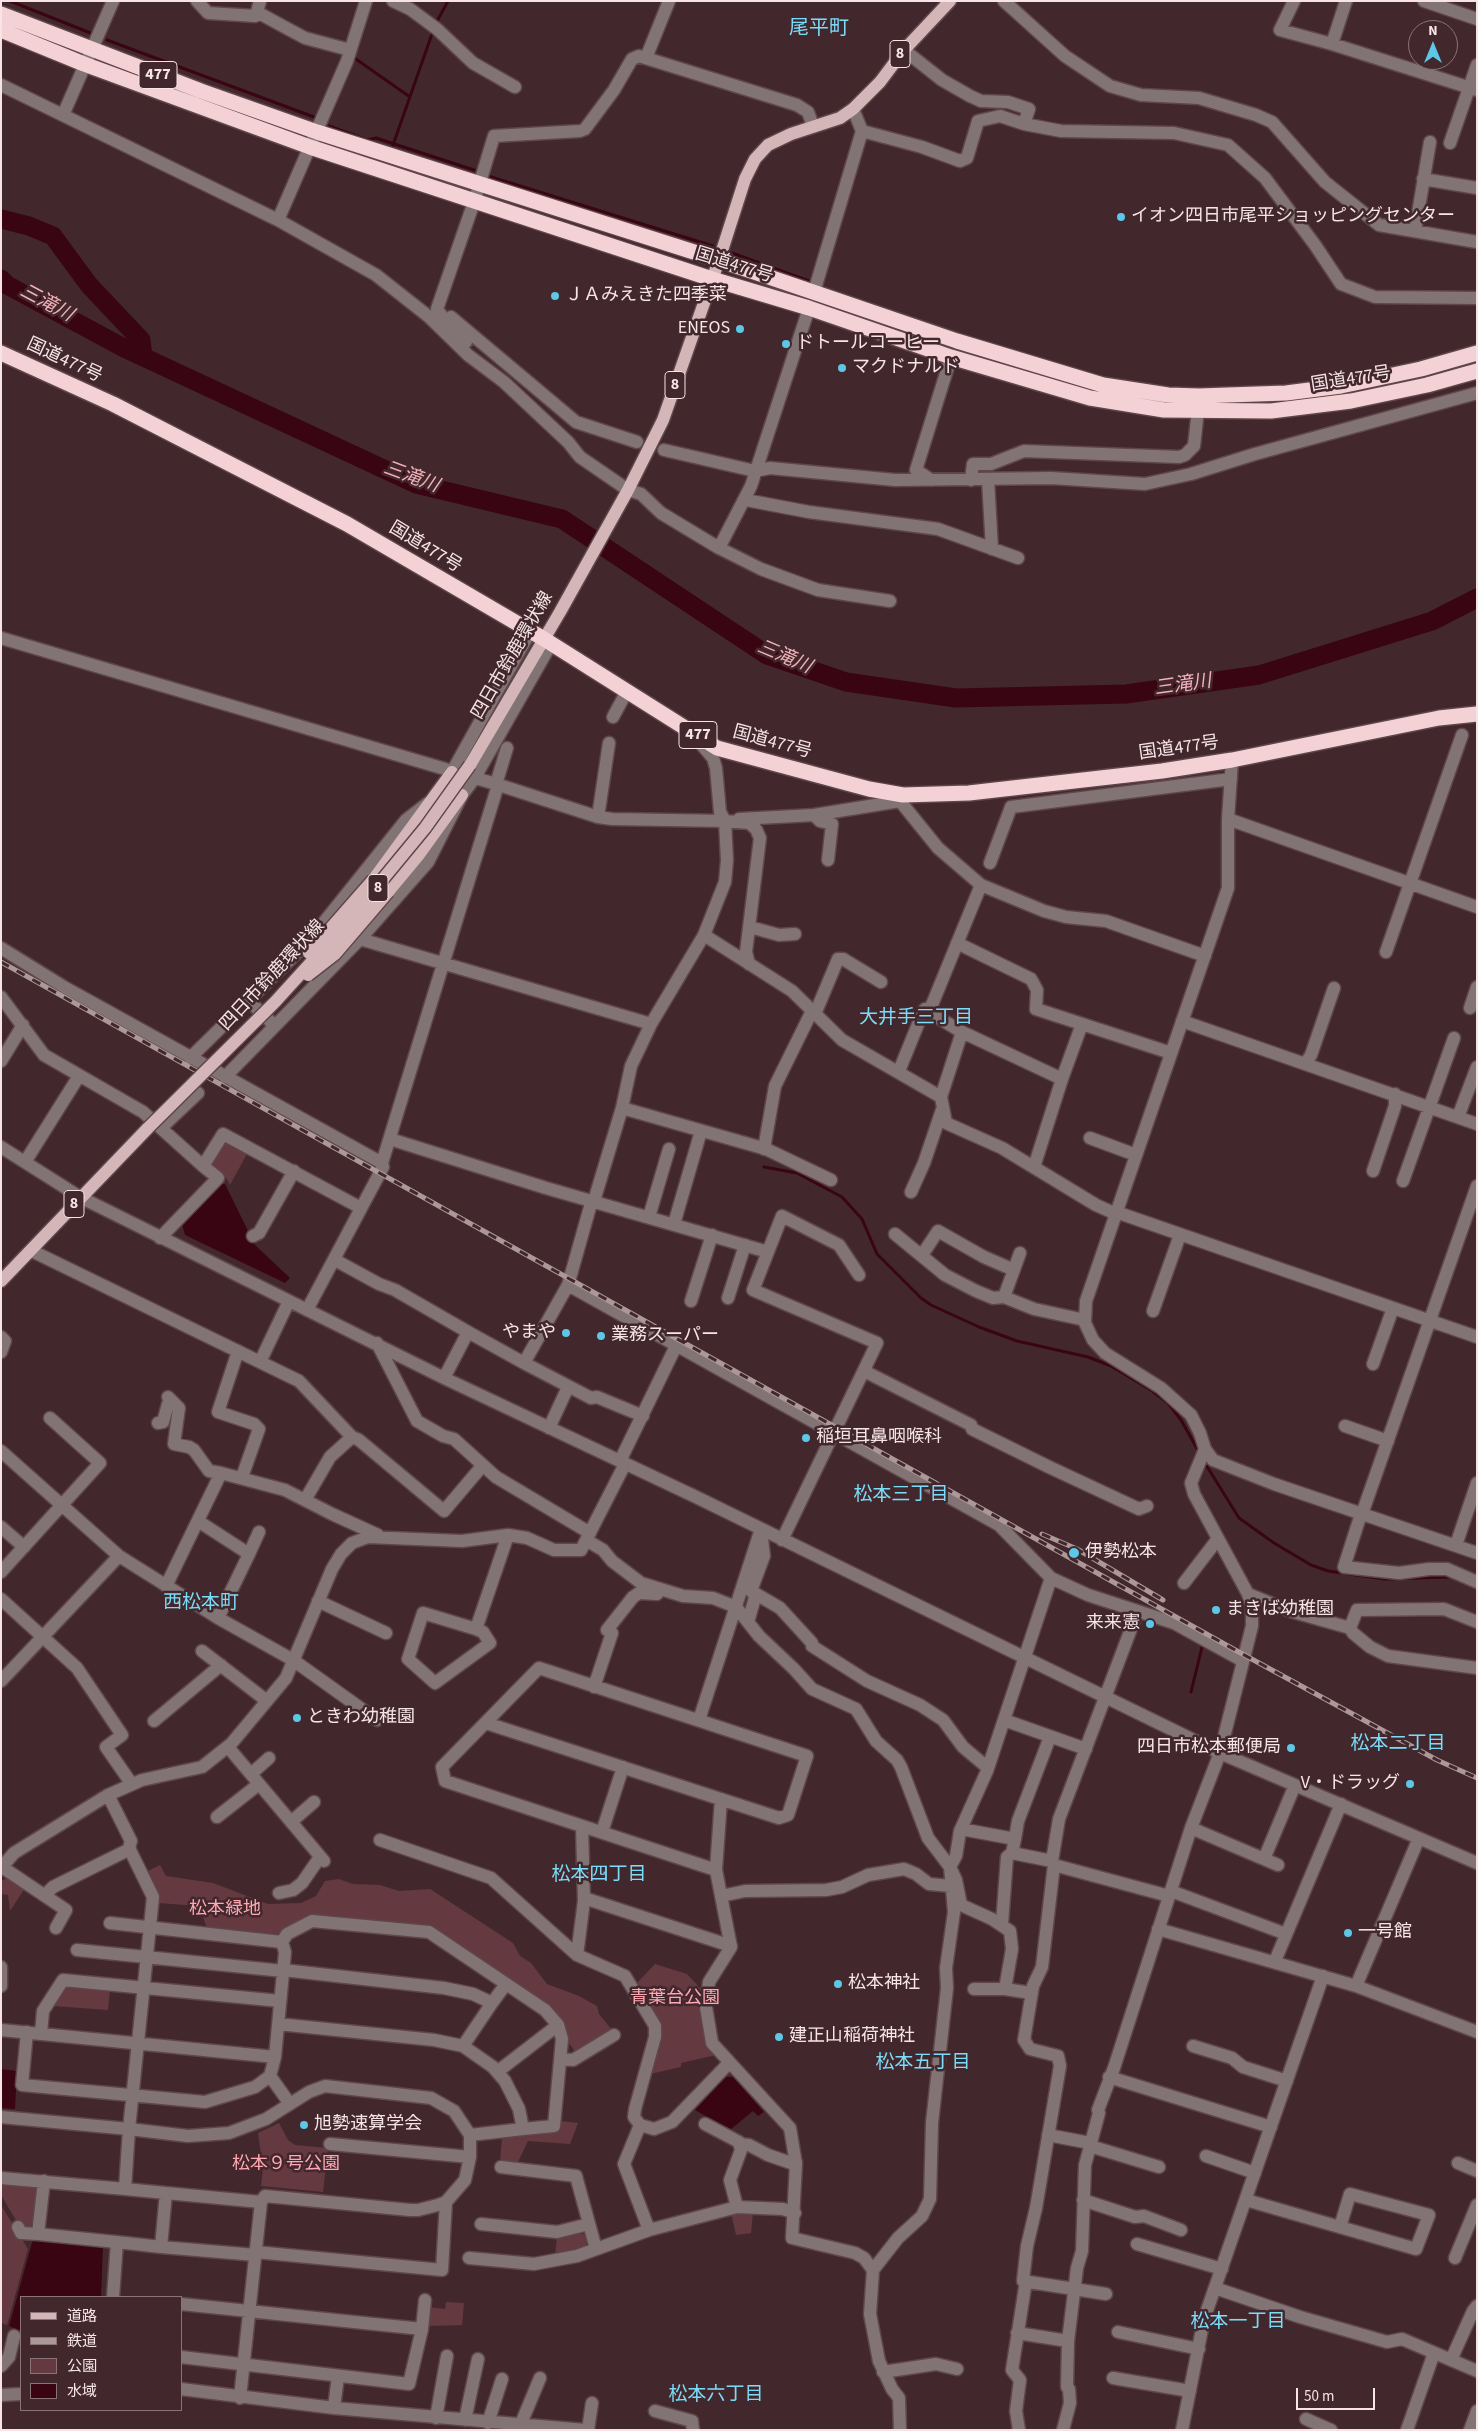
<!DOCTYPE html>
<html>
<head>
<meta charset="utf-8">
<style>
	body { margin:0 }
	#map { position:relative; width:1478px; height:2431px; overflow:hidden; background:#42282c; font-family:"Source Sans 3","Noto Sans JP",sans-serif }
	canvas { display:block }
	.frame { position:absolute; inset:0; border:2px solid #f6e4e6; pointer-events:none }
	.legend { position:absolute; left:20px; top:2296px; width:162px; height:115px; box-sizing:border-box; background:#42282c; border:1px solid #8a7376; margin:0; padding:6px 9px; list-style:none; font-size:15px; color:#f6e4e6 }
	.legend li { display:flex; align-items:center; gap:10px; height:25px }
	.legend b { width:25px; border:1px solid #8a7376 }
	.north { position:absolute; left:1408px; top:20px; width:50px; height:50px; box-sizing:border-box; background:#42282c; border:1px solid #8a7376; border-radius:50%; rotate:0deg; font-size:14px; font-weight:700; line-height:20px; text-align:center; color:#f6e4e6 }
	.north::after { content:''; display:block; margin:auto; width:18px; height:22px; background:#5cc7e7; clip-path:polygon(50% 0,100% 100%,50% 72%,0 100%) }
	.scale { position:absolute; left:1296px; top:2388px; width:79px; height:22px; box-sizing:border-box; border:2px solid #f6e4e6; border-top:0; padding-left:6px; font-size:15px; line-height:18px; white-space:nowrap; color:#f6e4e6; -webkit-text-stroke:4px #42282c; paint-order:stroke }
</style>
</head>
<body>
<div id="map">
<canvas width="1478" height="2431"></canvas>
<div class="frame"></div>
<ul class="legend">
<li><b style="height:6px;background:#d4b6b9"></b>道路</li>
<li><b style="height:6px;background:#ac9799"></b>鉄道</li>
<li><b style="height:14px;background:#653940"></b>公園</li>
<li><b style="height:14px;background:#390513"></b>水域</li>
</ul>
<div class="north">N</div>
<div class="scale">50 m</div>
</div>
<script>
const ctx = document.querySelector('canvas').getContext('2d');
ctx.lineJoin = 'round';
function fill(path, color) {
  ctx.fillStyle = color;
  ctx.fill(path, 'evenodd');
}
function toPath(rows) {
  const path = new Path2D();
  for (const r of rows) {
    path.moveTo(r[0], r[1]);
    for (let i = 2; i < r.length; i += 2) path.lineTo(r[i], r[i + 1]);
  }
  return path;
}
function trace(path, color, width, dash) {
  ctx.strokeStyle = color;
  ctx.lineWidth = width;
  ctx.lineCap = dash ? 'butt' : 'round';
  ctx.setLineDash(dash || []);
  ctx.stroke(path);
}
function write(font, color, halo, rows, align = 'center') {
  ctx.font = font + ' "Source Sans 3","Noto Sans JP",sans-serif';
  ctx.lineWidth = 5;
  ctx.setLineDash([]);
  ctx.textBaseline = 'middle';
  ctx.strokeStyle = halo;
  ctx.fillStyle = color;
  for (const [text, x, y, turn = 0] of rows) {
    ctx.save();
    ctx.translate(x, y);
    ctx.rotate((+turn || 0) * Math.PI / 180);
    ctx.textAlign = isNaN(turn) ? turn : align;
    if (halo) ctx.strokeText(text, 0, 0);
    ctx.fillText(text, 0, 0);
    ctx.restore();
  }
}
const green = toPath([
	[229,1142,248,1152,230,1185,227,1179,212,1167,211,1162,223,1144],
	[160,1865,166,1876,213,1883,268,1904,301,1903,316,1896,325,1881,339,1879,353,1884,380,1885,399,1891,430,1889,513,1943,520,1956,531,1963,547,1984,579,1996,597,2006,599,2014,612,2030,576,2053,566,2039,557,2015,550,2006,429,1927,306,1918,272,1937,208,1931,199,1906,158,1903,146,1872],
	[10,1877,25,1888,10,1911,8,1895,1,1894,1,1881],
	[655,1964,687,1974,703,1991,716,2055,681,2063,681,2067,650,2074,661,2036,636,1984],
	[69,1986,110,1990,108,2010,53,2006,64,1988],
	[560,2121,578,2123,570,2144,528,2141,517,2164,500,2163,502,2137,559,2130],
	[279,2123,288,2140,295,2145,328,2148,323,2192,261,2186,263,2168,258,2133],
	[1,2182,33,2185,38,2192,35,2223,29,2228,20,2227,1,2195],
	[1,2205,28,2249,7,2325,1,2323],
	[753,2212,751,2233,736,2235,731,2213],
	[579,2232,587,2236,588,2241,584,2248,555,2255,557,2237],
	[446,2302,464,2303,462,2325,428,2326,429,2307,445,2309]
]);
const water = toPath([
	[220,1184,225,1184,255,1245,290,1278,285,1283,185,1235,182,1224],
	[1,2069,17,2071,15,2109,1,2108],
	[726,2077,733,2077,764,2112,758,2116,753,2111,730,2130,695,2110],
	[33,2239,103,2245,101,2297,21,2297,21,2331,9,2326]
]);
const stream = toPath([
	[10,1,93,34],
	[435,25,448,1],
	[107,40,314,117],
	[353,57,410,97],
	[329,126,367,140,376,138,477,171],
	[393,145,433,31],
	[488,176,713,246],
	[732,253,809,281],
	[764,1167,797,1173,842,1197,862,1219,877,1254,921,1298,931,1305,979,1327,1017,1341,1088,1357,1111,1366,1151,1390,1168,1403,1181,1420,1199,1452],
	[1203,1460,1239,1518,1274,1543,1311,1565,1328,1571,1385,1579,1451,1577],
	[1191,1692,1202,1647]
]);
const river = toPath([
	[1,219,29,226,53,236,89,285,141,340,143,357],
	[1,279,7,285,124,348,416,484,562,519,767,655,846,682,956,698,1126,694,1259,675,1432,621,1477,598]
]);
const minor = toPath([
	[197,1,208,13,255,16,260,13],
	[260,1,257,12,290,30,305,38,350,50],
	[393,1,410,9,437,29,473,63,515,87],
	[1004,1,1065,56,1110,86,1141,95,1199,98,1256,115,1272,122,1325,182,1379,225,1477,242],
	[1294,1,1280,30,1332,44],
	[1346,1,1332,44,1477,90],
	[1424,1,1477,19],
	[904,50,942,80,970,96,981,101,1008,102,1029,109,1024,124],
	[646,58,669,1],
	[1,85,278,220,376,275,428,316,468,355,504,382,568,442,580,457,628,490,641,494,661,513,719,548,761,569,818,590,890,601],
	[63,115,113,1],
	[862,131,922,147,960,161,967,158,978,121,1000,116,1024,124,1061,131,1174,133,1228,145,1265,178,1315,245,1341,284,1375,297,1477,298],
	[1450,143,1477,65],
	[1423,179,1477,188],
	[278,220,347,61,366,1],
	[1415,231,1430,142],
	[814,292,862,131,853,109],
	[451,317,576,422,637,442],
	[466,342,446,322,437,309,474,202,494,136,580,131,585,129,614,90,632,59,639,56,797,105,808,112,813,126],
	[664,450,755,471,770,468,895,480,1051,478,1145,484,1191,474,1255,454,1477,393],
	[931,480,916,470,951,357],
	[971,480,973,464,991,464,1024,451,1179,457,1185,455,1194,446,1199,401],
	[988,480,992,549],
	[746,500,809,512,938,529,1018,558],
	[719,548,751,486,809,308],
	[1,638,496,784,598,817,612,819,725,821,749,823,756,829,760,838,746,952,749,964],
	[613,717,627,691],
	[452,772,530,632],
	[496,784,507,748],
	[900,801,938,848,981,885,1044,911,1066,917,1106,921,1205,956],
	[814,815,820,821,832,824,828,860],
	[598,817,609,743],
	[739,819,814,815,900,801],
	[1228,819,1477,907],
	[990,863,1011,807,1231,779],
	[981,885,929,1012,962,1032,1062,1079,1034,1167],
	[750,927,779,935,795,934],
	[704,935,792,991,842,1040,941,1097,946,1123,1002,1148,1096,1205,1116,1214],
	[353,937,651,1024],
	[957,943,1031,979,1037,990,1036,1009,1171,1053],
	[1,948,64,987,382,1163],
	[1386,952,1462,735],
	[1,997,44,1055,143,1112,203,1166,223,1134,361,1208],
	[249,1001,275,1026],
	[1470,1008,1477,987],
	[815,1014,838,959,843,959,881,982],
	[1182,1021,1477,1124],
	[190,1058,309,941,406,820,428,803],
	[1,1061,23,1025],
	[1305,1064,1311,1055,1334,988],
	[899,1071,923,1012,925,1009,929,1012],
	[225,1077,360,939,428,862,462,795,474,779,551,644],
	[1062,1079,1082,1024],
	[941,1097,962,1032],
	[622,1108,766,1149,831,1180],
	[1458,1117,1477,1067],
	[161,1128,198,1093],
	[1090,1138,1136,1155],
	[390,1139,546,1188,768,1252],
	[1,1147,80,1197,444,1378,694,1496,1220,1753,1477,1863],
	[764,1149,775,1086,812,1011],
	[25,1162,79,1076],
	[1373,1171,1395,1106,1395,1094],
	[1403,1181,1454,1038],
	[911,1192,924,1163,942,1110],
	[594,1201,622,1108,631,1066,651,1024,704,935,725,882,727,860,725,821,720,812,716,768,713,758,696,738],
	[1116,1212,1477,1337],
	[649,1217,669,1149],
	[674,1224,701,1131],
	[895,1234,945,1275,976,1291,993,1298,1004,1297,1034,1309,1085,1320],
	[253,1236,259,1233,294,1171],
	[160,1238,218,1178,203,1166],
	[32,1251,299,1381,352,1437,359,1440,444,1511,483,1465],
	[922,1255,938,1231,984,1257,1014,1270],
	[335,1260,379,1284,395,1290,468,1332],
	[568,1285,592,1200],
	[1004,1297,1020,1253],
	[728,1298,745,1245],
	[691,1301,712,1235],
	[307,1310,383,1167,382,1163,498,785],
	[1153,1311,1180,1235],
	[1,1337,5,1341,1,1352],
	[377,1343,417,1421,443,1436,454,1439,496,1477,590,1533],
	[238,1351,218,1412,254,1424,259,1429,242,1477],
	[260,1362,289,1301],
	[524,1363,591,1398,597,1397,643,1416],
	[1373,1364,1393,1308],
	[864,1371,971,1425,972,1429,1049,1467,1139,1509,1147,1506],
	[444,1378,468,1332,524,1363,568,1285,999,1525,1051,1578,1088,1595,1174,1623,1243,1661],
	[168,1397,179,1408,174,1444,189,1447,194,1450,209,1471,221,1473],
	[158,1423,163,1422,168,1404,171,1401],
	[1345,1426,1388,1441],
	[549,1428,568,1387],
	[1205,1449,1213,1460,1274,1484,1477,1553],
	[1,1451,119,1556,218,1618,293,1660,377,1720],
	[620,1461,676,1346],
	[305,1500,330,1457,352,1437],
	[1361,1514,1344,1567,1399,1573,1429,1569,1447,1569,1477,1582],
	[1362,1514,1477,1186],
	[198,1521,249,1554,218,1618],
	[1,1527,24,1547],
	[761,1530,764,1556,751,1591,780,1608,812,1643,812,1646,867,1681,920,1705,943,1720,963,1747,988,1768],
	[586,1540,603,1550,612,1561,641,1583,683,1596,713,1598,736,1607,759,1636,794,1669,812,1689,856,1709,876,1741,897,1760,901,1767,928,1838,950,1867,956,1880,961,1905,992,1919,1010,1931,1012,1949,1005,1989],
	[782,1540,877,1343,753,1290,782,1216,839,1245,859,1275],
	[1456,1545,1477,1483],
	[249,1554,259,1532],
	[1,1572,100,1463,50,1418],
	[1184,1583,1217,1540],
	[166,1586,221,1473,285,1490,332,1514,378,1535],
	[1248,1594,1290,1611,1350,1628,1353,1633,1370,1647,1388,1656,1477,1668],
	[1,1599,77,1668,122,1735,106,1747,131,1783],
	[318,1601,386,1633],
	[748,1622,756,1594],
	[1350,1628,1357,1610,1444,1609,1477,1622],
	[476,1629,483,1632,490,1643,435,1683,408,1659,423,1613,476,1629,508,1535],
	[607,1630,633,1597,639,1593,657,1594],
	[202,1651,267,1701],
	[1,1681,119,1556],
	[594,1687,612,1633],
	[699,1720,759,1535],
	[1004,1720,1086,1749],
	[154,1721,221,1665],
	[486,1723,779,1818,788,1815,807,1756,539,1668,442,1767,445,1781,716,1870,731,1947,709,1982,706,2007,712,2043,790,2128,796,2164,792,2238,855,2253,864,2258,873,2270],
	[228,1747,324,1861],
	[251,1774,269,1758],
	[108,1795,131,1841,129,1848,153,1897,129,2129,188,2136,229,2133,266,2119,309,2092,325,2086,431,2098,454,2111,470,2135,470,2157,465,2180,446,2202,438,2205,418,2210,410,2210,265,2196,261,2202],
	[217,1817,259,1784],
	[291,1822,314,1802],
	[1191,1828,1278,1865],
	[961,1829,1015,1839,1012,1853,1052,1861],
	[602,1832,623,1767],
	[1015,1839,1018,1821,1050,1737],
	[380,1840,491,1878,577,1955,625,1976,655,2026,655,2037,635,2109,634,2117,640,2125,654,2129,672,2122,729,2063],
	[1264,1859,1295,1785],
	[1054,1865,1169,1896],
	[2,1867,66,1910,56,1928],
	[1,1868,14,1853,108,1795,142,1780,202,1767,231,1744,286,1678,332,1569,341,1554,352,1543,368,1537,462,1541,508,1535,527,1538,554,1550,581,1550,625,1464],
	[716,1870,721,1799],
	[1171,1891,1286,1934],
	[279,1893,293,1890,302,1883,320,1857],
	[45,1895,53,1887,130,1849],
	[721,1896,745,1891,826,1890,842,1887,868,1875,904,1869,916,1874,929,1884,951,1886],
	[584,1898,731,1946],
	[110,1923,282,1942,287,1934,312,1921,429,1932,545,2010,558,2025,562,2039,554,2126,523,2129],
	[1002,1924,1007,1857,1012,1853],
	[1158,1929,1356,1986,1477,2032],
	[77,1950,283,1971],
	[577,1955,584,1901,582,1826],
	[1275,1961,1341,1804],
	[1,1967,1,1986],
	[283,1970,444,1988,473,1994,492,2003,463,2046],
	[1356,1986,1419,1838],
	[974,1989,1005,1989,1031,1993],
	[492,2003,506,1984],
	[278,2024,434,2040,463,2046,493,2067,505,2081,519,2109,523,2129,470,2135],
	[1,2030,275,2057],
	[27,2032,22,2085,205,2102,255,2087,270,2076,275,2057,285,1952,282,1942],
	[41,2034,43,2011,63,1980,280,2001],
	[1193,2046,1232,2058,1243,2067,1287,2081],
	[561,2059,573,2060,614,2035],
	[497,2072,558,2025],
	[270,2076,290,2104],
	[1109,2077,1271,2127],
	[1,2117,129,2129,125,2189,166,2193],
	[705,2124,739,2142,741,2150,730,2180,737,2207],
	[1048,2135,1090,2143],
	[330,2144,470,2157],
	[739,2144,749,2145,768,2155,791,2163,796,2162],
	[1090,2146,1159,2167],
	[1206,2156,1255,2173],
	[1458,2163,1477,2171],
	[501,2167,576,2176,596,2249],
	[1,2178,125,2189],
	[44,2181,38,2234,126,2243,161,2247,166,2193,261,2202,240,2398],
	[1083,2200,1135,2217,1144,2216,1181,2230],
	[1246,2200,1416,2249,1429,2215,1350,2194,1340,2227],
	[481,2224,557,2232,589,2224],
	[18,2227,21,2233,38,2234],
	[649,2230,737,2207,783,2209,795,2213],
	[1137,2244,1222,2269],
	[161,2247,256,2255],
	[256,2252,442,2270,446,2202],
	[469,2258,534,2264,577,2256,649,2230,624,2164,640,2125],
	[1455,2258,1477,2205],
	[1215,2288,1300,2317,1387,2342,1402,2339,1477,2371],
	[1106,2294,1023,2281,1027,2246,1036,2208,1060,2066,1058,2056,1030,2049,1024,2040,1033,1986,1042,1967,1054,1865,1052,1861,1059,1819,1137,1613],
	[113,2297,117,2242],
	[181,2304,422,2329],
	[1118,2332,1199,2349],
	[1017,2333,1068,2341],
	[181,2357,409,2384,422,2329,425,2300],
	[1451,2360,1473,2311,1477,2306],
	[1,2366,9,2357,14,2336],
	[883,2372,936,2364,957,2369],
	[1113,2378,1190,2391],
	[181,2389,334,2408,585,2430],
	[1,2395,21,2394],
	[334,2408,338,2376],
	[655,2411,692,2421,693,2430],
	[436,2418,447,2356],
	[1306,2419,1331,2430],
	[465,2420,478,2359],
	[488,2423,502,2379],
	[520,2426,540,2378],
	[588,2430,592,2403],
	[900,2430,899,2398,892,2389,879,2361,870,2314,873,2270,898,2238,922,2216,930,2199,932,2123,947,1988,946,1968,954,1912,950,1867,956,1856,960,1831,987,1771,1051,1578],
	[1019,2430,1016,2411,1020,2380,1012,2370,1026,2281],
	[1063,2430,1070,2403,1069,2389,1067,2387,1068,2341,1077,2268,1082,2251,1085,2165,1099,2113,1098,2110,1114,2068,1191,1828,1220,1753,1252,1626,1252,1607,1248,1594,1194,1494,1191,1483,1205,1449,1200,1433,1191,1415,1161,1388,1105,1353,1093,1340,1085,1323,1086,1301,1228,888,1228,819,1232,760],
	[1182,2430,1204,2319,1323,1976],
	[1407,2430,1434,2353],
	[1470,2430,1477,2411]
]);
const major = toPath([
	[470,765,560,612,628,490,663,420,719,260,745,179,755,159,768,145,791,134,840,118,853,109,880,82,904,50,950,1],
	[373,880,452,772],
	[388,892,418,856,462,795],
	[1,1281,148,1128]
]);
const highway = toPath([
	[1,14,201,91,317,132,719,260,957,341,1103,385,1168,395,1199,396,1286,393,1341,386,1421,369,1477,353],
	[1,30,84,64,310,147,712,279,809,308,951,357,1090,398,1164,410,1271,411,1351,401,1427,385,1477,371],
	[1,353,113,404,347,524,544,639,717,748,869,789,903,795,969,793,1162,771,1232,760,1439,718,1477,714]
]);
const rail = toPath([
	[1,962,1237,1651,1437,1760,1477,1778],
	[1042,1534,1077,1549,1163,1600]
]);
const majorBridge = toPath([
	[309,953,373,880],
	[308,975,335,954,388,892],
	[148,1128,275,1002,345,925,425,828,470,765]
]);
const markers = [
	[1121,217,5,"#5cc7e7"],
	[555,296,5,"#5cc7e7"],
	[740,329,5,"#5cc7e7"],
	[786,344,5,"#5cc7e7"],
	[842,368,5,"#5cc7e7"],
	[566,1333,5,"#5cc7e7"],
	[601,1336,5,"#5cc7e7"],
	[806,1438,5,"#5cc7e7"],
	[1074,1553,6,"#5cc7e7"],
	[1216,1610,5,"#5cc7e7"],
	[1150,1624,5,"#5cc7e7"],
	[297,1718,5,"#5cc7e7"],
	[1291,1748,5,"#5cc7e7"],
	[1410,1784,5,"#5cc7e7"],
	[1348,1933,5,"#5cc7e7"],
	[838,1984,5,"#5cc7e7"],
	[779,2037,5,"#5cc7e7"],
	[304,2125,5,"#5cc7e7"]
];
const shields = [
	[900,54,20],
	[158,75,38],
	[675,385,20],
	[698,735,38],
	[378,888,20],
	[74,1204,20]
];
const shieldNames = [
	["8",900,54],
	["477",158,75],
	["8",675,385],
	["477",698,735],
	["8",378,888],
	["8",74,1204]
];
const poiNames = [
	["イオン四日市尾平ショッピングセンター",1131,217],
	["ＪＡみえきた四季菜",565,296],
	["ENEOS",730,329,"right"],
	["ドトールコーヒー",796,344],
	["マクドナルド",852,368],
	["やまや",556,1333,"right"],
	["業務スーパー",611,1336],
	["稲垣耳鼻咽喉科",816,1438],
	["伊勢松本",1085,1553],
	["まきば幼稚園",1226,1610],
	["来来憲",1140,1624,"right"],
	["ときわ幼稚園",307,1718],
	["四日市松本郵便局",1281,1748,"right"],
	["V・ドラッグ",1400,1784,"right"],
	["一号館",1358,1933],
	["松本神社",848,1984],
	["建正山稲荷神社",789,2037],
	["旭勢速算学会",314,2125]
];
const streetNames = [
	["国道477号",734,266,17],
	["国道477号",64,361,25],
	["国道477号",1351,380,-9],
	["国道477号",425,548,31],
	["四日市鈴鹿環状線",513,656,-60],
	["国道477号",772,743,15],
	["国道477号",1179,749,-8],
	["四日市鈴鹿環状線",273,976,-47]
];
const parkNames = [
	["松本緑地",225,1910],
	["青葉台公園",675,1999],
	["松本９号公園",286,2165]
];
const waterNames = [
	["三滝川",46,304,28],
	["三滝川",411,478,20],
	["三滝川",784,658,23],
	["三滝川",1183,686,-8]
];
const neighbourhoodNames = [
	["大井手三丁目",916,1019],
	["松本三丁目",901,1496],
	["西松本町",201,1604],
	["松本二丁目",1398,1745],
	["松本四丁目",599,1876],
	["松本五丁目",923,2064],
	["松本一丁目",1238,2323],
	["松本六丁目",716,2396]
];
const quarterNames = [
	["尾平町",819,30]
];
fill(green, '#653940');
fill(water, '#390513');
trace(stream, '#390513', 3);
trace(river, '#390513', 19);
trace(minor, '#5f464a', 15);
trace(major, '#5f464a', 15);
trace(highway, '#5f464a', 18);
trace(minor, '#827475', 12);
trace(major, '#d4b6b9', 12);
trace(highway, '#f4d1d4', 15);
trace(rail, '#ac9799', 5);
trace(rail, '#42282c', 3, [9]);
trace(majorBridge, '#5f464a', 15, []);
trace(majorBridge, '#d4b6b9', 12);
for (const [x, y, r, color] of markers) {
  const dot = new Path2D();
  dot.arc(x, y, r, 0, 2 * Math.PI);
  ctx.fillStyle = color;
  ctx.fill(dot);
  trace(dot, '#42282c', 2);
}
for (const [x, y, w] of shields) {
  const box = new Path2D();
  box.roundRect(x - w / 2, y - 13.5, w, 27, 4);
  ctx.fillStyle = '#42282c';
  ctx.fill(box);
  trace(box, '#f6e4e6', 1);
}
write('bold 16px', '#f6e4e6', null, shieldNames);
write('18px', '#f6e4e6', '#42282c', poiNames, 'left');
write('18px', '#f6e4e6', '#42282c', streetNames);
write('18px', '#ffa7b3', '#42282c', parkNames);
write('italic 19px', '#f4b1ba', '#42282c', waterNames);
write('19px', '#7bdcfa', '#42282c', neighbourhoodNames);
write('20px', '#7bdcfa', '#42282c', quarterNames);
</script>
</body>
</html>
